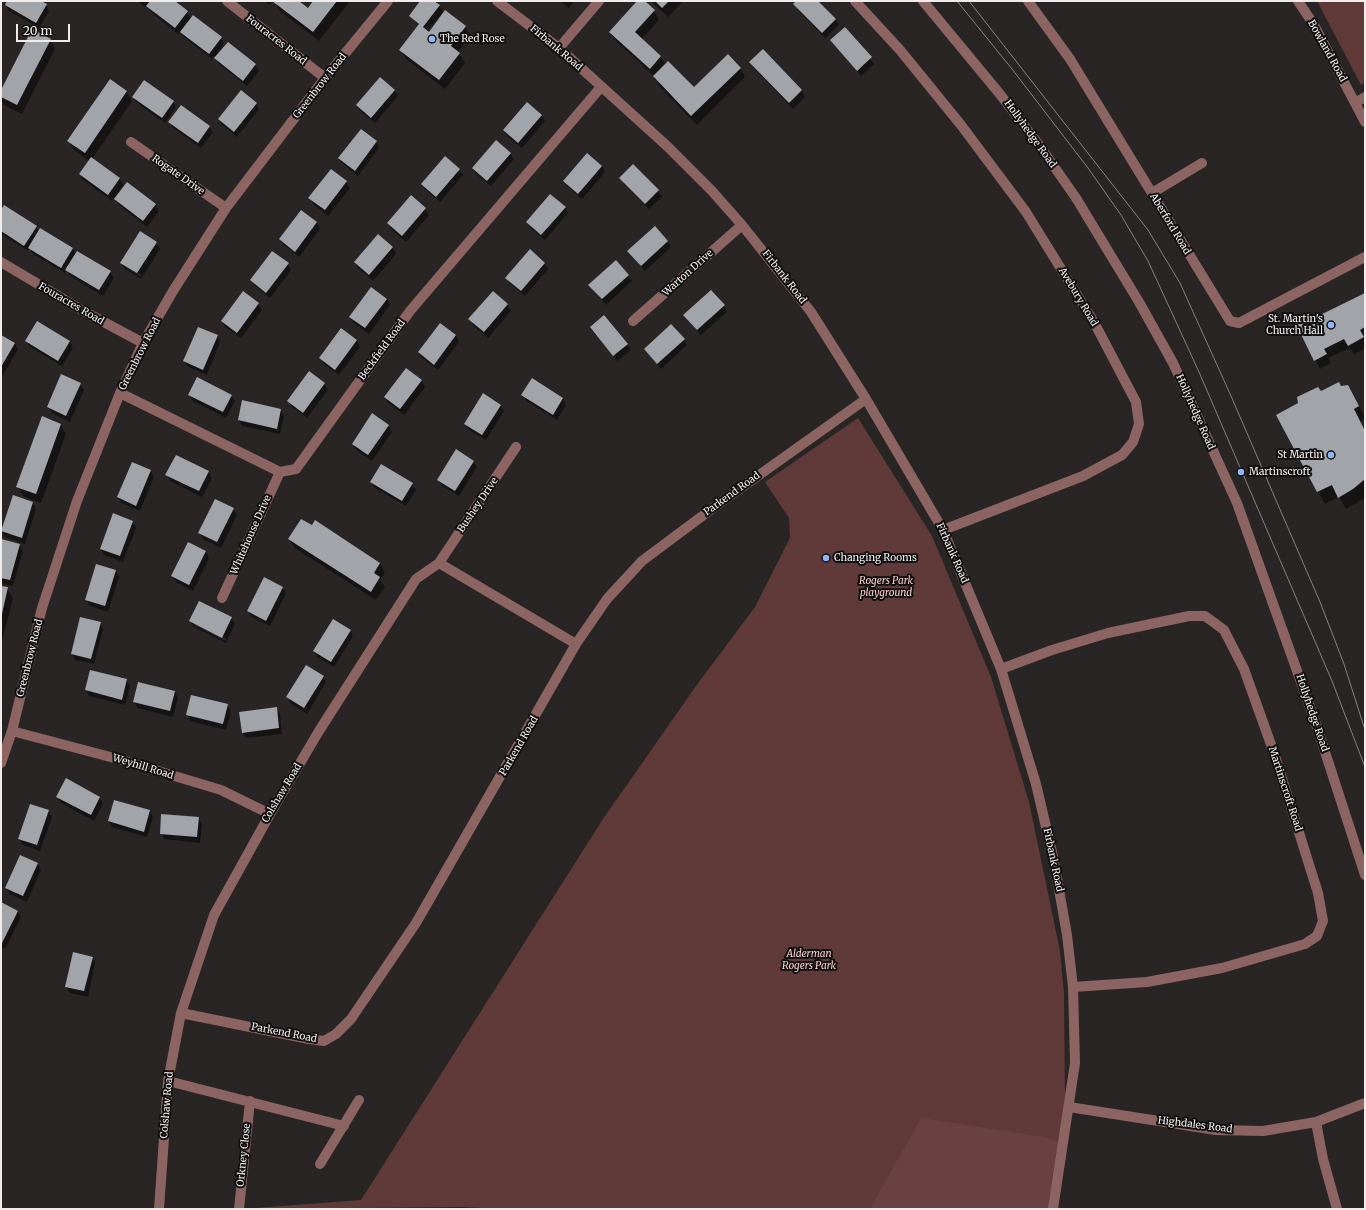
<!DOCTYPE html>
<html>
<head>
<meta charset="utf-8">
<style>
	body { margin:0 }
	#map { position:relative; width:1366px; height:1210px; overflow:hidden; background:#2a2525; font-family:Merriweather,serif }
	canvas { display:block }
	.frame { position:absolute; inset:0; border:2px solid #f1eded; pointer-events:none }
	.scale { position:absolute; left:16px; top:24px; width:54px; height:18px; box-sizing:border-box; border:2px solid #f1eded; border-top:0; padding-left:5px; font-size:12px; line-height:14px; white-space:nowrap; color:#f1eded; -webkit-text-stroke:3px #110f0f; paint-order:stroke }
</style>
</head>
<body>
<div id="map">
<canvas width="1366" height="1210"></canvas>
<div class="frame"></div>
<div class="scale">20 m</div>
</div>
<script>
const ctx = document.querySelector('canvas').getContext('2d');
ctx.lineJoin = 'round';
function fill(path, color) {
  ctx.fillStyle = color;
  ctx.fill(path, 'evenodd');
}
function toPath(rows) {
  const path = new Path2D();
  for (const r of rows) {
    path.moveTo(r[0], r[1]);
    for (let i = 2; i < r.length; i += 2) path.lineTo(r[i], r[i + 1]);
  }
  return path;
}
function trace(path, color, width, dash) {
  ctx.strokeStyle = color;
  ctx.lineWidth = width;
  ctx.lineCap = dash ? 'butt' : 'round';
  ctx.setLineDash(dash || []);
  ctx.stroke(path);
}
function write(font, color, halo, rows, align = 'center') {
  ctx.font = font + ' Merriweather,serif';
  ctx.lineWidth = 4;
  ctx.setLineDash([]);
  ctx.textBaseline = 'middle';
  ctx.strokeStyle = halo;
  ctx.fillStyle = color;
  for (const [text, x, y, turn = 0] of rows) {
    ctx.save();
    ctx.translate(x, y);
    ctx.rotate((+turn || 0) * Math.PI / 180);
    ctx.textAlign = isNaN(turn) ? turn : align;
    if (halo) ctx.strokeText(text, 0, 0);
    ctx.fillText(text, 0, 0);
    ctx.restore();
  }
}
const green = toPath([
	[1317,1,1365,1,1365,82,1361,85],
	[858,418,932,536,991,677,1029,802,1060,951,1064,994,1065,1100,1049,1209,502,1209,463,1207,242,1209,361,1200,603,819,696,686,755,607,790,538,789,518,765,482]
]);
const forest = toPath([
	[921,1118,1044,1137,1061,1142,1049,1209,870,1209]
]);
const shadow = toPath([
	[8,1,39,1,46,5,49,11,39,28,9,11,6,5],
	[137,1,173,1,187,12,191,19,221,38,224,44,218,53,255,65,259,71,247,86,219,64,214,56,212,59,185,38,181,31,178,34,151,12,147,5,145,7],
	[264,1,273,1,270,5],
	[274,1,297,1,308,9,314,1,350,1,319,41,280,11],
	[422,1,433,1,439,6,443,12,427,32,429,33,465,27,471,36,458,52,465,63,445,89,406,59,400,50,419,26,410,16],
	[560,1,574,1,569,8],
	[638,1,643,1,654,11,659,20,641,40,661,57,666,65,694,89,740,68,745,77,697,125,659,86,654,76,616,41,610,32],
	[651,1,683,1,668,17],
	[797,1,817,1,835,19,839,25,825,38,798,10,794,4],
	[845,28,874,64,861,76,831,40],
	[50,40,55,49,22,114,4,105,1,99,1,92],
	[763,50,802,91,805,97,793,109,754,68,750,62],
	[110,81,127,92,132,101,92,159,120,179,123,185,112,201,83,180,80,174,89,161,74,150,69,141],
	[394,90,398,96,375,123,360,111,357,105],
	[133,97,173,101,176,107,165,123,137,103],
	[256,103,259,109,237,137,222,125,219,119],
	[541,115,545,121,522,148,507,136,504,130],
	[169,122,209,126,213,132,201,148,173,128],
	[376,142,379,148,358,176,343,164,339,158],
	[510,153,514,159,491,186,476,174,473,168],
	[602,166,605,172,582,199,568,187,564,181],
	[633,166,658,191,662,197,649,209,624,184,621,179],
	[459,169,463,175,440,202,426,190,422,184],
	[346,182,350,188,328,216,313,204,309,198],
	[411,197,425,209,429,215,406,242,391,229,388,223],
	[115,199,155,205,159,211,147,227,119,205],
	[1,207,36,227,39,232,40,230,73,249,76,255,110,272,114,278,103,296,70,276,67,270,65,273,33,254,30,248,28,251,1,234],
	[565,207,568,213,545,240,531,228,527,222],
	[301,211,317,223,320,229,299,257,284,245,280,239],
	[655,227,671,247,645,271,629,251],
	[378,235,393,248,396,254,373,281,358,268,355,262],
	[156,243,160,249,141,279,125,269,121,263],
	[125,264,142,275,141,277,125,267],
	[616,261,632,281,606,305,590,285],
	[544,263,548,269,525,296,510,284,507,278],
	[288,264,291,270,270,298,255,286,251,280],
	[243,293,258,304,262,310,241,338,225,327,222,321],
	[1365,294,1365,349,1354,354,1350,348,1328,358,1331,363,1320,369,1315,360,1310,321],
	[387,299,390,305,369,334,354,323,350,317],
	[507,305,511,311,488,338,473,325,470,319],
	[724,306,727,312,701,335,685,315],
	[37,322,70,342,73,348,62,366,30,347,26,341],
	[440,324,456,336,459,342,438,370,422,358,419,352],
	[591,328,627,344,631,350,617,361],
	[341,330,357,341,360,347,339,375,324,364,320,358],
	[1,336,15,344,18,350,1,378],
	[217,336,220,342,207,375,188,367,184,361],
	[684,339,687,345,661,369,645,349],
	[406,369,422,381,425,387,404,415,388,403,385,397],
	[532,379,563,399,566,405,557,420,526,401,523,395],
	[80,384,84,390,70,422,52,413,48,407],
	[324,384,328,390,307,418,292,407,288,401],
	[1341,387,1355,398,1365,418,1360,422,1365,431,1365,498,1346,509,1339,497,1325,504,1278,415,1321,393],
	[189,395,231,395,235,401,226,418,193,401],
	[500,405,504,411,486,440,469,430,465,424],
	[281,410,284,416,280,434,242,426,239,420],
	[60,424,66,434,41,503,23,496,18,487],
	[388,426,392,432,372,461,356,450,353,444],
	[473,461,477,467,459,496,442,486,438,480],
	[132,464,151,471,154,477,140,511,122,503,118,497],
	[208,472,212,478,202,497,170,481,167,475],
	[371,482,412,484,416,490,406,506,375,488],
	[13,496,33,503,36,509,25,544,5,537,2,531],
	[233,509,237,515,221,548,203,539,200,533],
	[132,522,136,528,123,562,104,555,101,549],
	[289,539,380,563,385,573,380,580,385,587,376,600,295,548],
	[1,540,19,545,23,551,13,586,1,583],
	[188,543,206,552,209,558,193,591,176,582,172,576],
	[115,571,119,577,108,612,90,606,86,600],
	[1,587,7,588,13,598,1,645],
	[282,587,286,593,270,626,252,617,248,611],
	[231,618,235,624,226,643,194,627,190,621],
	[194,623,227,639,226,641,194,625],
	[100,623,103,629,94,664,75,660,72,654],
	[350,630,353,636,334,667,317,657,314,651],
	[323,676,326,682,307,714,290,703,287,697],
	[126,680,130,686,125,705,89,696,86,690],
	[175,692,178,698,173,717,138,708,134,702],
	[227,705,231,711,226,730,190,721,187,715],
	[276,708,280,714,282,734,246,738,243,732],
	[57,797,100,798,103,804,94,821,61,803],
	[114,802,149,811,153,817,147,837,112,827,109,821],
	[48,811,52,817,40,851,23,845,19,839],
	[199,818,202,824,200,843,164,839,161,833],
	[21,856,38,864,41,870,27,902,10,894,6,888],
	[1,903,17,911,21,917,5,949,1,947],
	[92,957,95,963,88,997,70,993,66,987]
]);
const building = toPath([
	[7,1,41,1,47,4,36,23,5,5],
	[150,1,175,1,188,11,175,28,146,6],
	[272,1,299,1,308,8,313,1,337,1,313,32],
	[420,1,434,1,440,5,423,27,429,32,445,10,466,26,451,46,460,53,439,80,399,50,419,24,409,16],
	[637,1,645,1,655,10,635,32,661,56,650,69,609,32],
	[655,1,669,1,662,8],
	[796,1,818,1,836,19,822,33,793,4],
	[193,15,222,37,209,54,180,32],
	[845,27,872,57,857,71,830,40],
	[32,29,51,39,17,105,1,97,1,90],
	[228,42,256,64,243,81,214,58],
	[763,49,802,90,789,103,749,62],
	[728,54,741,68,691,116,653,76,668,61,694,87],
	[380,77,395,90,371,118,356,105],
	[110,79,127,91,85,153,67,141],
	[144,80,174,101,162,118,132,97],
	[241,90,257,103,234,132,218,119],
	[527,102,542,115,518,143,503,130],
	[181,105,210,126,198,143,168,122],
	[361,129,377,141,355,171,338,158],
	[496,140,511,153,487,181,472,168],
	[587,153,602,166,578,194,563,181],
	[445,156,460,169,436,197,421,184],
	[91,157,120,178,108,195,79,174],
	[633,164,659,190,645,204,619,178],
	[331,169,347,181,325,210,308,198],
	[127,182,156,204,143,221,114,199],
	[550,194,566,207,541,235,526,222],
	[411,195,426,208,402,236,387,223],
	[4,205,37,226,24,246,1,231,1,210],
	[301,210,317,222,295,252,279,239],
	[655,226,668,241,641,266,627,251],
	[40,228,73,248,61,268,28,248],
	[140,231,157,242,137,273,120,263],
	[378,234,393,247,369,275,354,262],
	[530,249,545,263,521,291,505,278],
	[77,251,111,271,99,290,65,270],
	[272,251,289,263,266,293,250,280],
	[616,260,629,275,602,299,588,285],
	[371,287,387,299,365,328,349,317],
	[711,290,725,305,697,330,683,315],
	[243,291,259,303,237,333,221,321],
	[493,291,508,304,484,332,468,319],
	[1365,293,1365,327,1360,330,1364,337,1348,346,1344,339,1324,349,1327,354,1314,361,1295,322,1307,315,1310,320],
	[604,315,628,344,613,356,590,327],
	[37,321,70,341,58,361,25,341],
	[440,323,456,335,434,365,418,352],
	[671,324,685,339,657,364,644,349],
	[198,327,218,335,203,370,183,361],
	[341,328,357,340,335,370,319,358],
	[1,335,15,343,1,367],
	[406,368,422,380,400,409,384,397],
	[309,371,325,383,303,413,287,401],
	[61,374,81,383,66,416,47,407],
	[197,377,232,395,223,412,188,395],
	[532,378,563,398,553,415,521,395],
	[1339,382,1341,386,1348,385,1359,406,1354,409,1365,431,1365,479,1353,489,1338,498,1332,485,1317,492,1276,415,1298,403,1297,397,1318,387,1321,391],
	[483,393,501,405,482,435,464,424],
	[242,400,281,409,277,429,238,420],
	[372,413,389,425,368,455,352,444],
	[42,416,61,424,36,494,16,487],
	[456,449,474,461,455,491,437,480],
	[176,455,209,471,199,491,165,475],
	[132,462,151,470,136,506,117,497],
	[381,464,413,483,402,501,370,482],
	[13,495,33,502,22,538,1,531],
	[215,499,234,508,217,542,198,533],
	[113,513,133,521,120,556,100,549],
	[301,519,312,525,315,520,380,563,374,573,380,577,371,592,288,539],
	[1,539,20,544,10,580,1,578],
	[188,542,206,551,189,585,171,576],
	[96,564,116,570,105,606,85,600],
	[264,577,283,587,266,621,247,611],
	[1,586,8,587,2,614,1,613],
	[199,601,232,617,222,638,189,621],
	[80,617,101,622,91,659,71,654],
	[333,619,351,630,331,662,313,651],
	[306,665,324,676,304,708,286,697],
	[90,670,127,679,122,700,85,690],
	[138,682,175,691,170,711,133,702],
	[191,695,228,704,223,724,186,715],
	[277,707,279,728,242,733,239,712],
	[66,778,100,797,91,815,56,797],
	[114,800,150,810,144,832,108,821],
	[30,804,49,810,37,845,18,839],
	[161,814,199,817,197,837,160,834],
	[20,855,38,863,23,896,5,888],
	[1,902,18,911,1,945],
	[73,952,93,957,84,991,65,987]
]);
const minor = toPath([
	[227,1,325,78],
	[497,1,559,48,667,146,712,191,742,225,811,312,866,399,943,530,1001,669,1036,784,1054,861,1067,935,1073,987,1075,1063,1053,1209],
	[855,1,900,50,961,125,1026,212,1095,324,1136,402,1139,424,1133,442,1122,455,1083,476,943,530],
	[923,1,999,93,1039,145,1076,198,1139,302,1173,363,1237,503,1316,724,1365,875],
	[1028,1,1070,59,1230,321,1239,323,1365,257],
	[1298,1,1314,25,1365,122],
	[559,48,599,1],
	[1355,103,1365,97],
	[131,142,226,208],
	[1152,193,1202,163],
	[1,262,85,312,143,343],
	[633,321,742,225],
	[120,393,280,472,296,469,410,311,601,87],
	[439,563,516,447],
	[222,598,280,472],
	[1001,669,1052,650,1108,633,1189,616,1205,616,1224,630,1244,669,1274,753,1318,893,1323,921,1317,936,1305,944,1222,968,1147,982,1073,987],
	[12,731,118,759,221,790,270,814],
	[1,763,12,731,42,608,77,501,120,393,143,343,173,291,226,208,325,78,388,1],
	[181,1013,309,1039,324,1041,336,1034,351,1019,416,923,576,644,607,599,642,561,717,505,866,399],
	[168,1081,344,1126],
	[1069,1107,1216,1130,1263,1131,1316,1122,1365,1103],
	[1316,1122,1323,1159,1337,1209],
	[320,1164,359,1100],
	[159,1209,168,1081,181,1013,214,915,270,814,319,731,416,579,439,563,576,644],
	[239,1209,250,1101]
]);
const tram = toPath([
	[957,1,1012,69,1088,168,1121,215,1148,261,1199,372,1332,681,1365,767],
	[969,1,1148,230,1180,283,1231,396,1320,602,1344,664,1365,730]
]);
const markers = [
	[432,39,4,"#8db9fc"],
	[1331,325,4,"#8db9fc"],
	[1331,455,4,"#8db9fc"],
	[1241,472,4,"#8db9fc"],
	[826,558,4,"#8db9fc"]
];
const poiNames = [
	["The Red Rose",440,39],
	["St. Martin's",1323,319,"right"],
	["Church Hall",1323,331,"right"],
	["St Martin",1323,455,"right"],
	["Martinscroft",1249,472],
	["Changing Rooms",834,558]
];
const streetNames = [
	["Fouracres Road",276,40,38],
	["Firbank Road",556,48,40],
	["Bowland Road",1327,51,61],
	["Greenbrow Road",320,86,-52],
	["Hollyhedge Road",1030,134,54],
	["Rogate Drive",178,175,35],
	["Aberford Road",1170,224,59],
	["Warton Drive",688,273,-42],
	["Firbank Road",784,277,52],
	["Avebury Road",1078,297,59],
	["Fouracres Road",71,304,30],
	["Beckfield Road",382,350,-54],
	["Greenbrow Road",140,354,-63],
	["Hollyhedge Road",1195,412,66],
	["Parkend Road",732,494,-36],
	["Bushey Drive",478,505,-56],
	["Whitehouse Drive",251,535,-66],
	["Firbank Road",952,553,66],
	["Greenbrow Road",30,658,-76],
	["Hollyhedge Road",1312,713,71],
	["Parkend Road",519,746,-60],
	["Weyhill Road",143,767,17],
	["Martinscroft Road",1285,789,72],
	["Colshaw Road",282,793,-59],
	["Firbank Road",1053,860,78],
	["Parkend Road",284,1033,11],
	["Colshaw Road",167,1105,-85],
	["Highdales Road",1195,1125,7],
	["Orkney Close",244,1155,-84]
];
const parkNames = [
	["Rogers Park",886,581],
	["playground",886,593],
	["Alderman",809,954],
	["Rogers Park",809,966]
];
fill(green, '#5f3a39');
fill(forest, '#694140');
fill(shadow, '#0007');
fill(building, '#a1a4a9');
trace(minor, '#8c6462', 10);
trace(tram, '#868282', 1);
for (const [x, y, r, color] of markers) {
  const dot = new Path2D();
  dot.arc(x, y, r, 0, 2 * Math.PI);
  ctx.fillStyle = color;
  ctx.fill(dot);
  trace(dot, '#110f0f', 1.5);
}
write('10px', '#f1eded', '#110f0f', poiNames, 'left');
write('10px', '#f1eded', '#110f0f', streetNames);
write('italic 10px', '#facdcb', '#110f0f', parkNames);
</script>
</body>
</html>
